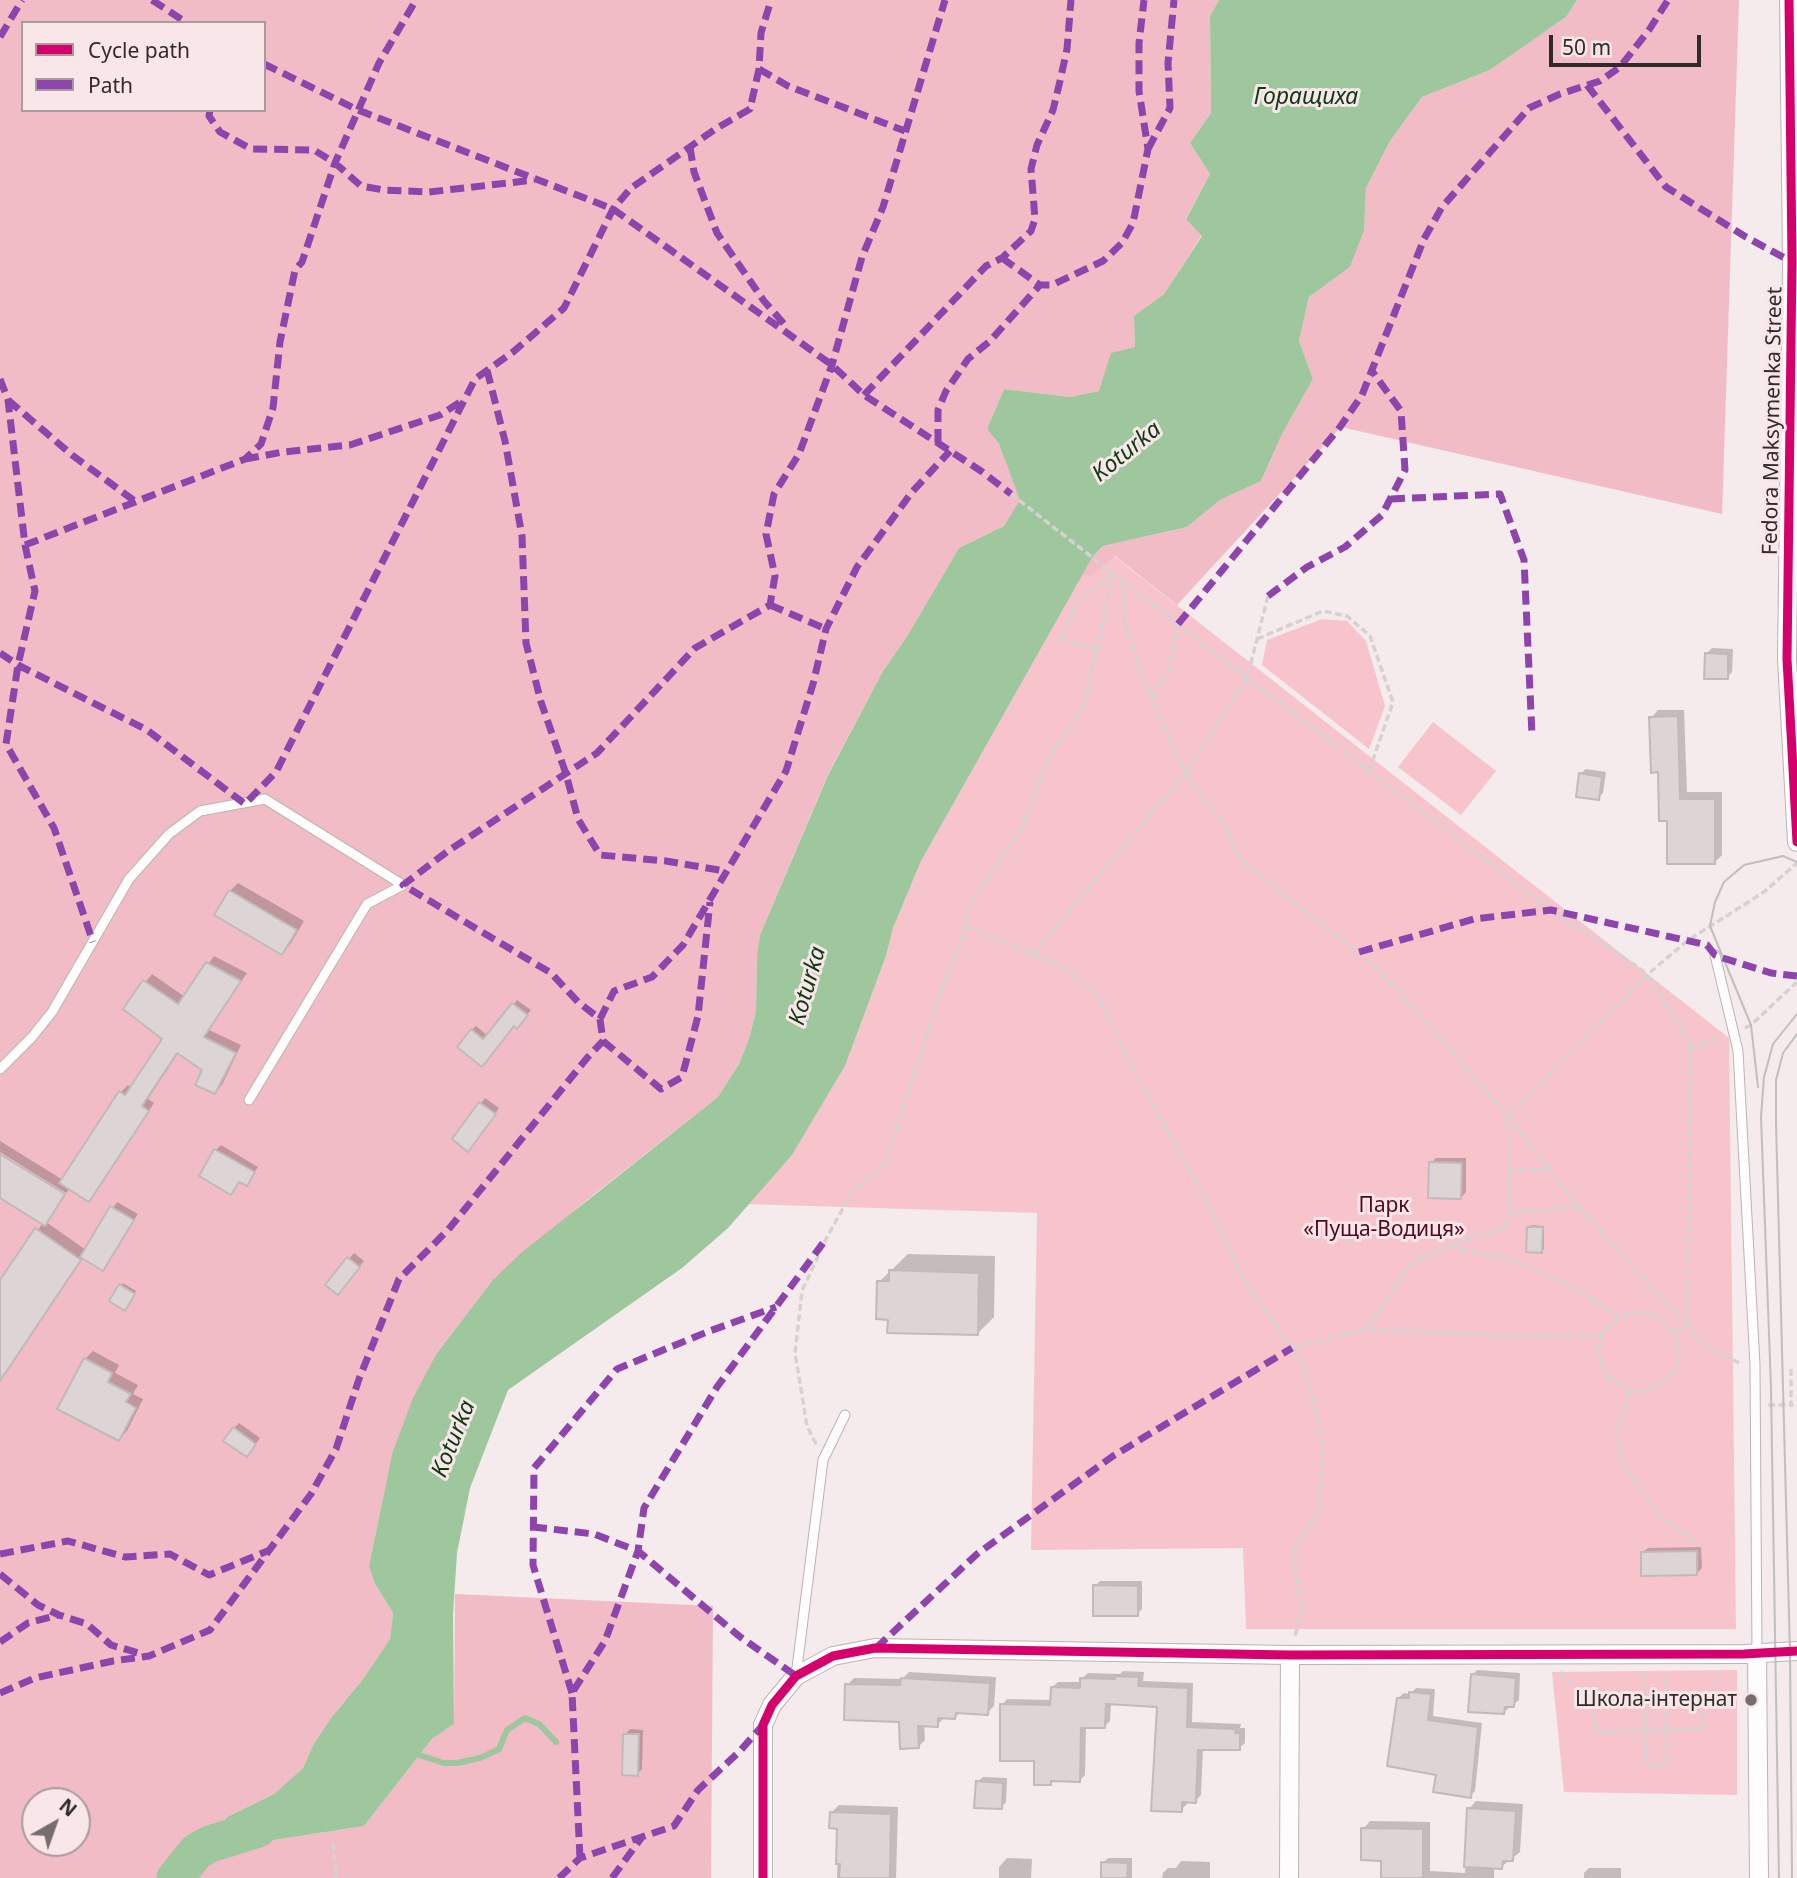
<!DOCTYPE html>
<html>
<head>
<meta charset="utf-8">
<style>
	body { margin:0 }
	#map { position:relative; width:1797px; height:1878px; overflow:hidden; background:#f5eaec; font-family:"Noto Sans",sans-serif }
	canvas { display:block }
	.legend { position:absolute; left:21px; top:21px; width:245px; height:91px; box-sizing:border-box; background:#f9e6e8; border:2px solid #a99b9c; margin:0; padding:9px 12px; list-style:none; font-size:21px; color:#312a2b }
	.legend li { display:flex; align-items:center; gap:14px; height:35px }
	.legend b { width:35px; border:2px solid #a99b9c }
	.north { position:absolute; left:21px; top:1787px; width:70px; height:70px; box-sizing:border-box; background:#f9e6e8; border:2px solid #a99b9c; border-radius:50%; rotate:40deg; font-size:19px; font-weight:700; line-height:28px; text-align:center; color:#312a2b }
	.north::after { content:''; display:block; margin:auto; width:24px; height:32px; background:#766d6f; clip-path:polygon(50% 0,100% 100%,50% 72%,0 100%) }
	.scale { position:absolute; left:1549px; top:35px; width:152px; height:32px; box-sizing:border-box; border:4px solid #312a2b; border-top:0; padding-left:9px; font-size:21px; line-height:24px; white-space:nowrap; color:#312a2b; -webkit-text-stroke:5px #f9e6e8; paint-order:stroke }
</style>
</head>
<body>
<div id="map">
<canvas width="1797" height="1878"></canvas>
<ul class="legend">
<li><b style="height:9px;background:#d6006c"></b>Cycle path</li>
<li><b style="height:9px;background:#8e44ad"></b>Path</li>
</ul>
<div class="north">N</div>
<div class="scale">50 m</div>
</div>
<script>
const ctx = document.querySelector('canvas').getContext('2d');
ctx.lineJoin = 'round';
function fill(path, color) {
  ctx.fillStyle = color;
  ctx.fill(path, 'evenodd');
}
function toPath(rows) {
  const path = new Path2D();
  for (const r of rows) {
    path.moveTo(r[0], r[1]);
    for (let i = 2; i < r.length; i += 2) path.lineTo(r[i], r[i + 1]);
  }
  return path;
}
function trace(path, color, width, dash) {
  ctx.strokeStyle = color;
  ctx.lineWidth = width;
  ctx.lineCap = dash ? 'butt' : 'round';
  ctx.setLineDash(dash || []);
  ctx.stroke(path);
}
function write(font, color, halo, rows, align = 'center') {
  ctx.font = font + ' "Noto Sans",sans-serif';
  ctx.lineWidth = 6;
  ctx.setLineDash([]);
  ctx.textBaseline = 'middle';
  ctx.strokeStyle = halo;
  ctx.fillStyle = color;
  for (const [text, x, y, turn = 0] of rows) {
    ctx.save();
    ctx.translate(x, y);
    ctx.rotate((+turn || 0) * Math.PI / 180);
    ctx.textAlign = isNaN(turn) ? turn : align;
    if (halo) ctx.strokeText(text, 0, 0);
    ctx.fillText(text, 0, 0);
    ctx.restore();
  }
}
const green = toPath([
	[1114,556,1729,1038,1736,1629,1246,1629,1243,1548,1031,1550,1037,1213,747,1204,792,1155,845,1066,886,956,893,928,921,861,1082,575,1092,576],
	[1322,619,1347,621,1366,641,1385,706,1369,749,1262,665,1267,640],
	[1433,722,1496,771,1461,815,1398,767],
	[1737,1670,1737,1795,1564,1792,1552,1672]
]);
const forest = toPath([
	[0,0,1219,0,1210,16,1211,113,1190,143,1210,174,1186,218,1202,235,1164,294,1134,316,1135,347,1099,391,1070,397,1004,389,987,429,999,444,1021,500,1004,526,959,548,906,638,883,671,828,774,760,935,757,956,756,1011,749,1039,739,1064,718,1097,588,1199,492,1281,437,1353,392,1454,369,1566,374,1582,393,1613,390,1639,363,1679,331,1718,313,1745,303,1768,274,1794,227,1817,210,1843,223,1848,364,1826,432,1739,454,1724,455,1594,713,1606,711,1878,0,1878],
	[23,23,264,23,264,110,23,110],
	[35,1801,77,1801,77,1843,35,1843],
	[1577,0,1739,0,1722,514,1341,427,1177,605,1115,556,1092,576,1082,575,1093,556,1103,546,1187,527,1220,500,1261,481,1282,434,1313,379,1299,341,1309,297,1350,267,1364,231,1366,188,1390,141,1422,97,1490,70,1566,17]
]);
const water = toPath([
	[1219,0,1577,0,1566,17,1490,70,1422,97,1390,141,1366,188,1364,231,1350,267,1309,297,1299,341,1313,379,1282,434,1261,481,1220,500,1187,527,1103,546,1093,556,921,861,893,928,886,956,845,1066,792,1155,728,1228,682,1268,508,1390,470,1488,457,1553,453,1614,454,1724,432,1739,364,1826,223,1848,210,1844,227,1817,274,1794,303,1768,313,1745,331,1718,363,1679,390,1639,393,1613,374,1582,369,1566,392,1454,413,1398,437,1353,492,1281,521,1253,718,1097,739,1064,749,1039,756,1011,757,955,760,935,828,775,883,671,906,638,959,548,1004,526,1020,500,999,444,987,429,1004,389,1070,397,1099,391,1111,353,1135,347,1134,316,1164,294,1202,236,1186,219,1210,174,1190,143,1211,113,1210,16]
]);
const shadow = toPath([
	[1712,648,1733,649,1732,672,1727,678,1706,654],
	[1658,710,1684,710,1687,792,1722,792,1722,855,1715,862,1669,819,1651,718],
	[1586,769,1606,772,1603,793,1598,798,1580,774],
	[238,883,304,921,290,945,282,953,230,891],
	[214,956,247,973,209,1030,241,1045,222,1085,215,1092,204,1069,179,1052,148,1099,154,1103,95,1192,88,1199,70,1188,66,1193,0,1152,0,1141,63,1180,121,1092,128,1085,132,1088,165,1038,125,1009,152,974,185,997],
	[517,1000,531,1010,521,1022,514,1024,482,1064,472,1030,476,1026,488,1036],
	[485,1098,499,1108,473,1144,454,1139],
	[221,1145,258,1167,246,1184,240,1180,231,1192,216,1150],
	[0,1156,65,1196,46,1222,86,1250,117,1202,138,1214,103,1269,84,1257,0,1382,0,1283,43,1223,0,1196],
	[1436,1158,1466,1158,1466,1192,1461,1198,1431,1163],
	[1531,1225,1544,1226,1544,1249,1541,1251,1529,1227],
	[354,1253,364,1261,342,1288,328,1285],
	[908,1254,995,1256,994,1317,977,1334,890,1318,879,1282],
	[123,1283,136,1291,127,1307,121,1285],
	[93,1351,119,1365,115,1373,138,1385,133,1394,143,1399,127,1431,119,1439,85,1359],
	[239,1423,260,1438,251,1450,234,1428],
	[1701,1547,1702,1568,1697,1573,1642,1553,1648,1548],
	[1100,1581,1142,1581,1142,1609,1137,1614,1095,1586],
	[1477,1670,1520,1673,1519,1700,1504,1712,1472,1675],
	[1123,1671,1144,1672,1143,1681,1193,1683,1192,1722,1241,1724,1240,1728,1245,1728,1245,1743,1239,1748,1203,1749,1201,1795,1195,1801,1187,1801,1187,1804,1181,1810,1159,1706,1111,1703,1110,1721,1104,1727,1086,1726,1085,1775,1079,1781,1054,1780,1050,1783,1002,1705,1007,1699,1052,1700,1052,1687,1058,1682,1082,1682,1082,1679,1088,1673,1120,1674],
	[909,1672,996,1677,994,1706,987,1713,961,1712,955,1717,944,1718,937,1725,924,1724,925,1740,918,1747,901,1720,847,1685,854,1678,902,1679],
	[1416,1688,1435,1689,1433,1716,1482,1723,1475,1791,1470,1796,1438,1773,1398,1698,1404,1693,1410,1694],
	[630,1729,643,1730,642,1769,637,1774,625,1735],
	[983,1777,1007,1778,1006,1802,1001,1807,977,1782],
	[1476,1801,1523,1804,1520,1852,1501,1867,1494,1867,1494,1878,1383,1878,1383,1859,1363,1829,1370,1821,1430,1822,1430,1871,1465,1873,1469,1809],
	[839,1805,898,1807,896,1878,837,1878,839,1827,831,1813],
	[1007,1858,1032,1859,1031,1878,999,1878,999,1867],
	[1108,1858,1132,1858,1132,1878,1103,1878,1103,1863],
	[1181,1861,1210,1862,1210,1878,1162,1878,1163,1873,1168,1868,1176,1868],
	[1589,1868,1621,1868,1621,1878,1584,1878,1584,1873]
]);
const stream = toPath([
	[414,1750,419,1755,444,1763,457,1763,480,1758,499,1749,507,1730,525,1718,539,1724,556,1742]
]);
const river = toPath([
	[175,1878,197,1851,210,1844,258,1829]
]);
const building = toPath([
	[1705,653,1728,654,1728,679,1704,679,1705,653],
	[1678,716,1680,799,1715,799,1715,864,1667,864,1667,821,1659,821,1658,772,1651,773,1649,717,1678,716],
	[1579,773,1602,777,1599,800,1576,797,1579,773],
	[229,890,297,930,282,955,214,915,229,890],
	[206,962,241,981,204,1037,236,1053,215,1094,195,1085,202,1070,177,1053,142,1106,149,1111,89,1202,59,1183,119,1091,125,1095,162,1039,123,1009,143,980,178,1004,206,962],
	[512,1003,528,1015,517,1029,514,1026,482,1067,457,1047,471,1029,483,1039,512,1003],
	[479,1102,496,1114,468,1152,452,1139,479,1102],
	[214,1149,255,1172,247,1186,239,1182,231,1195,199,1176,214,1149],
	[0,1154,65,1194,45,1226,0,1198,0,1154],
	[1429,1162,1462,1163,1461,1199,1428,1198,1429,1162],
	[110,1206,134,1220,103,1271,80,1257,110,1206],
	[1527,1227,1543,1227,1542,1253,1526,1252,1527,1227],
	[35,1228,81,1260,0,1381,0,1280,35,1228],
	[347,1257,360,1267,338,1295,325,1285,347,1257],
	[889,1270,979,1273,978,1335,887,1333,888,1320,876,1319,877,1281,889,1281,889,1270],
	[119,1284,135,1294,125,1311,109,1301,119,1284],
	[84,1358,112,1373,108,1382,131,1394,126,1402,136,1408,119,1441,57,1409,84,1358],
	[233,1427,256,1444,247,1457,223,1441,233,1427],
	[1697,1551,1697,1575,1641,1576,1641,1552,1697,1551],
	[1093,1585,1138,1586,1138,1616,1093,1616,1093,1585],
	[1471,1674,1516,1678,1514,1707,1505,1707,1504,1714,1468,1712,1471,1674],
	[1115,1676,1139,1677,1138,1686,1188,1688,1187,1727,1236,1729,1235,1733,1240,1733,1240,1750,1198,1750,1196,1803,1182,1802,1182,1812,1151,1811,1157,1707,1106,1704,1105,1728,1081,1728,1080,1782,1051,1781,1051,1785,1034,1785,1034,1761,1000,1761,1000,1704,1050,1705,1051,1687,1080,1688,1080,1678,1115,1679,1115,1676],
	[901,1678,990,1683,988,1715,956,1713,955,1719,938,1718,938,1727,918,1726,919,1748,900,1749,899,1722,844,1720,845,1684,900,1685,901,1678],
	[1409,1692,1431,1694,1428,1720,1478,1727,1471,1798,1433,1792,1436,1775,1387,1766,1397,1698,1409,1698,1409,1692],
	[623,1734,639,1734,638,1776,622,1775,623,1734],
	[976,1781,1003,1783,1002,1809,974,1808,976,1781],
	[1467,1808,1516,1811,1513,1861,1503,1861,1502,1869,1464,1867,1467,1808],
	[830,1812,891,1814,890,1878,839,1878,840,1864,836,1864,837,1829,829,1828,830,1812],
	[1361,1828,1423,1829,1423,1878,1381,1878,1381,1861,1361,1860,1361,1828],
	[1101,1862,1128,1863,1127,1878,1101,1878,1101,1862]
]);
const path = toPath([
	[1011,494,1247,678,1551,910,1638,967,1647,975,1686,1035,1690,1048,1688,1324,1674,1333,1665,1322,1653,1314,1635,1312,1618,1317,1602,1335,1512,1336,1367,1329,1292,1348],
	[1268,596,1247,678,1185,774,1223,822,1240,859,1309,915,1359,952,1395,987,1508,1116,1578,1206,1707,1348,1742,1364],
	[1257,639,1323,611,1347,616,1370,636,1393,702,1369,771],
	[1096,650,1060,639,1079,601,1112,575],
	[1151,698,1170,669,1178,624],
	[965,926,1060,966,1097,994,1129,1061,1209,1206,1246,1284,1304,1365,1323,1442,1319,1510,1293,1551,1302,1611,1295,1636],
	[1033,954,1185,774,1144,681,1125,624,1122,581],
	[1745,1028,1751,1025,1797,982],
	[1690,1048,1721,1037],
	[1509,1171,1552,1169],
	[1510,1213,1577,1206],
	[1451,1246,1518,1262,1579,1291,1618,1317],
	[1368,1328,1410,1264,1463,1240,1504,1229,1510,1213,1508,1116,1647,975,1687,941,1764,892,1797,863],
	[1602,1335,1598,1351,1607,1376,1630,1391,1649,1391,1673,1374,1678,1363,1679,1350,1674,1333],
	[1791,1369,1791,1405,1797,1405],
	[1630,1391,1616,1435,1625,1467,1659,1515,1694,1541],
	[1768,1405,1791,1405],
	[816,1444,807,1426,795,1353,802,1291,826,1239,852,1192,886,1163,941,991,964,932,969,905,1023,826,1048,760,1084,706,1113,574],
	[1560,1672,1591,1705,1597,1732,1703,1729,1702,1700,1715,1694,1718,1672],
	[1644,1672,1646,1760,1657,1768,1667,1762,1665,1674],
	[1591,1705,1702,1700],
	[333,1843,336,1878]
]);
const service = toPath([
	[1715,955,1738,1051,1755,1365,1757,1654],
	[0,1069,32,1037,52,1012,129,879,169,834,200,811,265,799,403,885,367,904,249,1100],
	[796,1676,823,1460,845,1415]
]);
const minor = toPath([
	[1789,0,1792,262,1787,659,1797,842],
	[1757,1654,1759,1878],
	[763,1878,763,1725,772,1705,796,1676,833,1656,875,1648,1290,1655,1744,1654,1797,1651],
	[1289,1878,1290,1655]
]);
const tram = toPath([
	[1758,1087,1751,1025,1710,926,1715,902,1724,882,1744,865,1783,856,1797,862],
	[1779,1878,1771,1388,1761,1117,1764,1077,1773,1044,1797,1014],
	[1792,1878,1790,1652,1776,1123,1776,1080,1783,1053,1797,1034]
]);
const quiet = toPath([
	[152,0,187,23],
	[0,37,22,0],
	[264,64,358,110,613,209,832,365,864,395,981,471,1011,494],
	[759,69,788,86,905,131],
	[1587,85,1666,187,1746,237,1792,262],
	[210,110,209,116,220,132,251,149,314,150,335,163,361,186,384,190,429,192,534,180],
	[690,147,694,172,717,233,764,301,785,325],
	[1148,149,1170,108,1168,63,1174,0],
	[1002,258,1040,285,1052,285,1103,261,1122,243,1133,223,1148,149,1139,91,1139,43,1144,0],
	[487,370,505,441,522,536,526,643,541,702,566,774,578,819,600,855,666,861,725,871],
	[0,379,8,400,25,545,35,591,18,665,6,744,54,828,93,942],
	[864,395,986,266,1002,258,1031,231,1035,219,1031,169,1037,145,1053,110,1060,81,1067,49,1071,0],
	[8,400,72,455,136,502],
	[938,443,938,410,946,391,968,359,990,341,1040,285],
	[245,459,283,452,350,445,440,415,465,399],
	[1391,499,1500,494,1524,560,1532,735],
	[25,545,245,459,261,444,273,408,280,342,295,270,302,262,335,163,379,63,416,0],
	[1268,596,1307,567,1345,547,1382,515,1405,470,1401,411,1372,371],
	[770,605,826,629],
	[1178,624,1340,427,1362,395,1424,239,1442,207,1529,108,1560,94,1600,81,1620,67,1649,30,1668,0],
	[0,653,18,665,147,730,245,804,276,772,475,379,513,352,564,308,613,209,631,188,717,128,750,109,759,69,761,33,771,0],
	[1359,952,1474,919,1551,910,1707,945,1715,955,1723,958,1771,973,1797,976],
	[600,1019,614,991,652,977,683,945,786,771,813,684,826,629,857,567,912,492,950,451],
	[603,1041,661,1089,682,1077,698,1016,710,902],
	[533,1527,594,1534,638,1551,739,1636,796,1676],
	[0,1554,68,1541,125,1557,170,1554,209,1575,270,1550],
	[0,1574,38,1605,59,1615,87,1624,111,1645,142,1654],
	[0,1642,28,1623,59,1615],
	[876,1648,977,1554,1113,1456,1292,1348],
	[0,1693,35,1678,113,1661,149,1656,210,1630,311,1494,336,1449,359,1379,399,1279,448,1230,587,1058,603,1041,600,1019,578,1002,551,973,403,885,448,851,597,753,695,648,770,605,775,576,766,534,774,494,799,454,832,365,862,257,883,207,945,0],
	[572,1693,533,1565,534,1468,617,1369,707,1332,776,1307],
	[580,1858,572,1693,605,1641,638,1551,644,1508,717,1387,826,1239],
	[559,1878,580,1858,674,1826,698,1790,740,1751,762,1726],
	[612,1878,642,1837]
]);
const cycleway = toPath([
	[1789,0,1792,262,1787,659,1797,842],
	[763,1878,763,1725,772,1705,796,1676,833,1656,875,1648,1290,1655,1744,1654,1797,1651]
]);
const markers = [
	[1751,1700,7,"#766d6f"]
];
const streetNames = [
	["Fedora Maksymenka Street",1773,421,-89]
];
const parkNames = [
	["Парк",1384,1206],
	["«Пуща-Водиця»",1384,1230]
];
const poiNames = [
	["Школа-інтернат",1737,1700]
];
const waterNames = [
	["Горащиха",1306,97],
	["Koturka",1127,452,-39],
	["Koturka",808,986,-74],
	["Koturka",454,1439,-68]
];
fill(green, '#f7c4cc');
fill(forest, '#f1bcc5');
fill(water, '#9ec79e');
fill(shadow, '#0003');
trace(stream, '#9ec79e', 6);
trace(river, '#9ec79e', 37);
fill(building, '#dcd4d5');
trace(building, '#c1b9ba', 2);
trace(service, '#bbb4b4', 11);
trace(minor, '#bbb4b4', 20);
trace(path, '#d5d2d2', 3.5, [7, 3.5]);
trace(service, '#fefcfc', 9);
trace(minor, '#fefcfc', 18);
trace(tram, '#c0bebe', 2);
trace(quiet, '#8e44ad', 7, [14, 7]);
trace(cycleway, '#d6006c', 9);
for (const [x, y, r, color] of markers) {
  const dot = new Path2D();
  dot.arc(x, y, r, 0, 2 * Math.PI);
  ctx.fillStyle = color;
  ctx.fill(dot);
  trace(dot, '#f9e6e8', 2.5);
}
write('21px', '#312a2b', '#f9e6e8', streetNames);
write('21px', '#550520', '#f9e6e8', parkNames);
write('21px', '#312a2b', '#f9e6e8', poiNames, 'right');
write('italic 23px', '#0b3a13', '#f9e6e8', waterNames);
</script>
</body>
</html>
